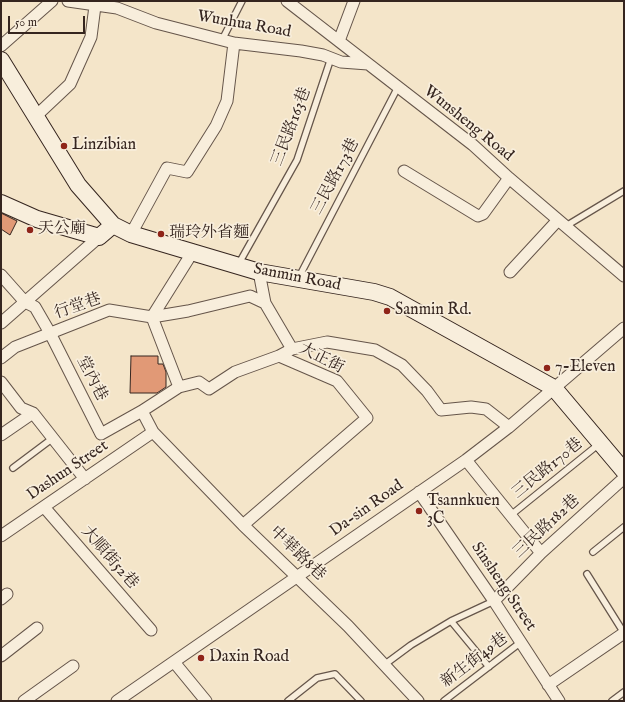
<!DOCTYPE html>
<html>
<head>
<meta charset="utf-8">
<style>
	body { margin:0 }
	#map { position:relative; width:625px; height:702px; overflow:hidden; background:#f4e5c9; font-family:"IM FELL English",serif }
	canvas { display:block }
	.frame { position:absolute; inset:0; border:2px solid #35251f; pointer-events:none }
	.scale { position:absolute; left:8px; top:16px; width:77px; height:18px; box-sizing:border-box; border:2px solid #35251f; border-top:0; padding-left:5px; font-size:12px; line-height:14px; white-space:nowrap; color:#35251f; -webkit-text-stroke:3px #f8eedc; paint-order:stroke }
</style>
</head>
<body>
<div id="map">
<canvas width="625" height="702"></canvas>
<div class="frame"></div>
<div class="scale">50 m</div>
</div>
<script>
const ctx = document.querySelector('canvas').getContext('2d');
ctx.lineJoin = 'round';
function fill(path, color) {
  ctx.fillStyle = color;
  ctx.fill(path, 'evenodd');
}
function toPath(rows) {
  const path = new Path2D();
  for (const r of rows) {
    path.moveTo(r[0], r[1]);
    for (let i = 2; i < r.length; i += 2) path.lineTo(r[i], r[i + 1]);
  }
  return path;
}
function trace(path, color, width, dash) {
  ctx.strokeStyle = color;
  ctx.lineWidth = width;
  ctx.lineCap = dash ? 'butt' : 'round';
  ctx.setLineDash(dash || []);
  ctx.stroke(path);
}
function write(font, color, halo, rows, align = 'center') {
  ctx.font = font + ' "IM FELL English","Noto Serif TC",serif';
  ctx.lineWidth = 3.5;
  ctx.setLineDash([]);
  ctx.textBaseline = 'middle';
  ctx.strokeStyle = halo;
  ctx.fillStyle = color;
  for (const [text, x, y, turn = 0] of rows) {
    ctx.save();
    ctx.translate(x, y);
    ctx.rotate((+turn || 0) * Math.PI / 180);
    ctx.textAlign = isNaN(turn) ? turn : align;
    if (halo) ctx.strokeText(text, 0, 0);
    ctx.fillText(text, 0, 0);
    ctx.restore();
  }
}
const building = toPath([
	[1,213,17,221,10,235,1,229,1,213],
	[131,356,158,356,158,364,163,364,166,372,166,387,157,393,130,393,131,356]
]);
const lane = toPath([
	[222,40,242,1],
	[566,226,624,191],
	[238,265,297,160,331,58],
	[299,277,398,87],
	[13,468,53,438],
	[511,515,599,444],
	[593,552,624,527],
	[587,574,624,633],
	[451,621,489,667],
	[384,665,411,645,451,621,494,601],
	[288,701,317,678,335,674,361,701],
	[444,701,521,642],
	[612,701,624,692]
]);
const street = toPath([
	[68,1,117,8,156,23,234,43,301,51,323,55,341,62,368,64],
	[287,1,473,145,509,178,624,276],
	[339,41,354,1],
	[1,46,52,1],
	[36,116,70,84,91,37,95,6],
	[404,171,478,216,483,214,509,178],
	[131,234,167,168,187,172,216,126,227,101,234,43],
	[510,272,558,220],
	[1,275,25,302,35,307,50,333,101,434,142,411],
	[1,323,99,237],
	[292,349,327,342,375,350,402,365,427,391,441,410,471,407,486,409,509,427],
	[279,356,235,372,209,389,199,382,179,387,142,411,153,432,243,525,348,626,418,701],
	[1,358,15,347,109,310,152,317,188,311,250,296,265,303],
	[1,382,21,408,33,413],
	[179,387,152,317,192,253],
	[1,435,33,413,85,479],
	[466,460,541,553],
	[419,492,494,601,559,701],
	[44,507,151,630],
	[243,525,367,418,337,381,279,356,292,349,265,303,259,272],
	[1,536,153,432],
	[1,599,7,594],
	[494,601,541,553,624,478],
	[1,656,37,628],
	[174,662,206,701],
	[548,685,624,633],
	[24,701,73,666],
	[117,701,466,460,509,427,624,328]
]);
const secondary = toPath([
	[1,60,78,185,113,225,131,234,259,272,374,292,390,297,554,388,624,471],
	[1,203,37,219,99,237,113,225]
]);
const markers = [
	[64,146,4,"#8f2418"],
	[30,230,4,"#8f2418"],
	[161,234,4,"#8f2418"],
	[387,311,4,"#8f2418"],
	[547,368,4,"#8f2418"],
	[419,511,4,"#8f2418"],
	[201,658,4,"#8f2418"]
];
const streetNames = [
	["Wunhua Road",244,25,10],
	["Wunsheng Road",468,124,39],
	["三民路163巷",292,127,-69],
	["三民路173巷",336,177,-62],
	["Sanmin Road",297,278,11],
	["行堂巷",78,307,-19],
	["大正街",321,359,27],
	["堂內巷",91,379,63],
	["三民路170巷",548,469,-39],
	["Dashun Street",68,471,-34],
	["Da-sin Road",367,509,-35],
	["三民路182巷",547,527,-43],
	["中華路8巷",297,554,44],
	["大順街52巷",109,558,49],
	["Sinsheng Street",503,587,56],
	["新生街49巷",475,661,-37]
];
const poiNames = [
	["Linzibian",72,146],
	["天公廟",38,230],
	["瑞玲外省麵",169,234],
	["Sanmin Rd.",395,311],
	["7-Eleven",555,368],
	["Tsannkuen",427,502],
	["3C",427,520],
	["Daxin Road",209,658]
];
fill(building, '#e19976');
trace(building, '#35251f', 1);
trace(lane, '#65554a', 8);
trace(street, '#65554a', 13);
trace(secondary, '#35251f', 18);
trace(lane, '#f8eedc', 5.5);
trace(street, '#f8eedc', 11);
trace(secondary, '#f8eedc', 16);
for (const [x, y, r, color] of markers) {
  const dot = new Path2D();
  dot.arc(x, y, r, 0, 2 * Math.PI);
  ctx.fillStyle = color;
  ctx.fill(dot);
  trace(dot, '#f8eedc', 1.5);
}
write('16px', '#35251f', '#f8eedc', streetNames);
write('16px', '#35251f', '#f8eedc', poiNames, 'left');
</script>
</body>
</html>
